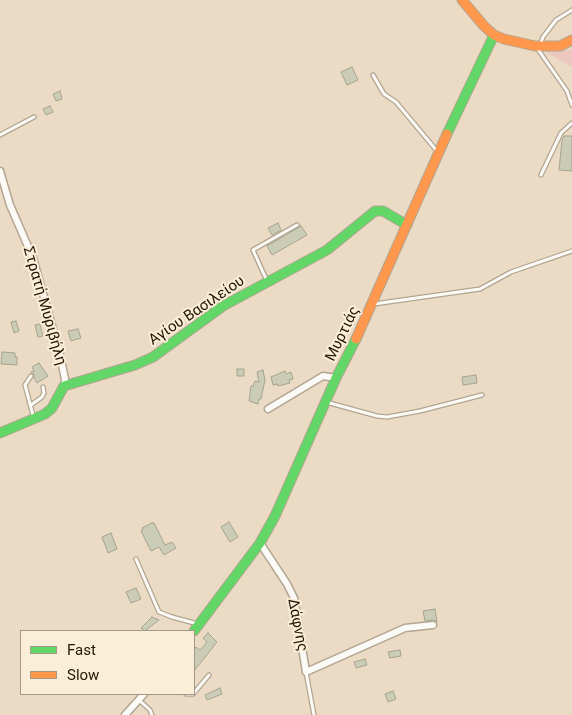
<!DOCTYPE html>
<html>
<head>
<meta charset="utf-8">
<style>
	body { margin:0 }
	#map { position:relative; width:572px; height:715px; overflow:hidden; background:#ebdbc4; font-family:Roboto,sans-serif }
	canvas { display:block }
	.legend { position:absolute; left:20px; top:630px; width:175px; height:65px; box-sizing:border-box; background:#fbeed9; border:1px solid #a49783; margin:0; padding:6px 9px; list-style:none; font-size:15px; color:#221503 }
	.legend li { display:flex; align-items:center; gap:10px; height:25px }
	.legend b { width:25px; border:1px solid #a49783 }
</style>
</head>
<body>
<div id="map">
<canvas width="572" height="715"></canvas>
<ul class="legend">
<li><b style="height:6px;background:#63d668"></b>Fast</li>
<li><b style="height:6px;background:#ff974d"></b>Slow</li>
</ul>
</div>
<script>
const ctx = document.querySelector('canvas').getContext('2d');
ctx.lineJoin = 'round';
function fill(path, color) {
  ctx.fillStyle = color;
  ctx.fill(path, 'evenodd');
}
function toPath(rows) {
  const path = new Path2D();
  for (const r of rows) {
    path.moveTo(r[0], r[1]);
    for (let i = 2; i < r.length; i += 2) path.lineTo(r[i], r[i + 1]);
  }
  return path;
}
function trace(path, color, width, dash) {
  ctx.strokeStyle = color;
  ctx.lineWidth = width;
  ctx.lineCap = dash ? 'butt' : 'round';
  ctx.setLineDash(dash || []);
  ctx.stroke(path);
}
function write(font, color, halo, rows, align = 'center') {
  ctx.font = font + ' Roboto,sans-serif';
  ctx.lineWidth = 4;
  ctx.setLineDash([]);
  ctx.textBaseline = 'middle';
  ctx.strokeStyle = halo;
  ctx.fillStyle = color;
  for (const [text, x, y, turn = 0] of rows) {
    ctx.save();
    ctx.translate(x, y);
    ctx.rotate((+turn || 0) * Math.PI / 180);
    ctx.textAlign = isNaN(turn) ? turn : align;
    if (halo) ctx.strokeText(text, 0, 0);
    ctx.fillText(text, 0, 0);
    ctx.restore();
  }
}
const green = toPath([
	[535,46,572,50,572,67]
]);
const building = toPath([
	[352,67,358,80,347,85,341,72,352,67],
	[60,91,62,99,56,101,53,94,60,91],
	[50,106,53,112,46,115,43,109,50,106],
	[564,136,572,136,572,171,559,170,562,140,564,136],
	[278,223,281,230,272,235,268,228,278,223],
	[301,226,307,235,272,255,267,246,301,226],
	[16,321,19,331,14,333,11,322,16,321],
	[40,324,43,336,38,337,35,325,40,324],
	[78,329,81,338,71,341,68,331,78,329],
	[2,352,15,353,15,357,17,357,17,365,1,364,2,352],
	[39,363,48,376,37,383,34,378,34,374,31,372,34,371,32,367,39,363],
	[237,369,244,369,244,376,237,376,237,369],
	[263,370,265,380,261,399,259,399,258,404,249,401,251,386,253,386,255,381,259,382,257,372,263,370],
	[285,371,286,374,291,372,293,379,289,380,290,383,278,386,277,384,273,385,271,377,285,371],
	[476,375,477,383,463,385,462,377,476,375],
	[229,522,238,537,230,542,221,527,229,522],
	[152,523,154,523,165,545,172,542,176,548,164,555,159,547,151,551,141,531,143,530,142,528,152,523],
	[111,533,117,549,108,553,102,537,111,533],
	[136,588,141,599,131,603,126,592,136,588],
	[435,609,437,622,433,620,425,621,423,611,435,609],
	[152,617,159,620,145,631,141,628,152,617],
	[208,633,217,642,194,671,194,650,196,647,200,650,207,642,203,638,208,633],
	[400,650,401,656,390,658,388,652,400,650],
	[365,659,367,665,356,668,354,662,365,659],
	[220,688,222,694,207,700,205,695,220,688],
	[393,691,396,699,388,702,385,694,393,691]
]);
const lane = toPath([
	[540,45,543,37,556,20,572,10],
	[537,48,567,91,572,105],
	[373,75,384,94,396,102,437,151],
	[0,135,34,117],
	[541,175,561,133,572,123],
	[267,281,253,250,297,225],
	[374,304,480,289,511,272,572,251],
	[31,376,25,385,34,419],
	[326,402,377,416,387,417,420,411,482,395],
	[31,405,42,397,44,393,43,387],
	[136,559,159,612,172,617,198,624],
	[306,672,314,715],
	[194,693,209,675],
	[186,694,193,694],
	[139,700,150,710,152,715]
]);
const street = toPath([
	[0,171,10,205,33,258,59,351,65,379,64,386],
	[268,409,323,376,336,378],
	[260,543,287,584,294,598,306,672,405,628,433,625],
	[125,715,144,694]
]);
const fast = toPath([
	[447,134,494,35],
	[0,433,45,414,52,408,64,386,135,365,153,357,223,306,327,250,375,211,383,211,407,225],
	[194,631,260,543,275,516,336,378,356,339]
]);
const slow = toPath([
	[462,0,484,26,494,35,504,39,535,46,560,46,572,40],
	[356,339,447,134]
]);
const streetNames = [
	["Στρατή Μυριβήλη",44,306,74],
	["Αγίου Βασιλείου",197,311,-34],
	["Μυρτιάς",343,334,-64],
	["Δάφνης",297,625,79]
];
fill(green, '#ecc7bd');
fill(building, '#caccb5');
trace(building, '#a5a391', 1);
trace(lane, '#b2a591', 5.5);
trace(street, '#b2a591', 9);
trace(fast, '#b2a591', 11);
trace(slow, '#b2a591', 11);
trace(lane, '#fcfaf6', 3);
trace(street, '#fcfaf6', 6);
trace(fast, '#63d668', 9);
trace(slow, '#ff974d', 9);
write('15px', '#221503', '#fbeed9', streetNames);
</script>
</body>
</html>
